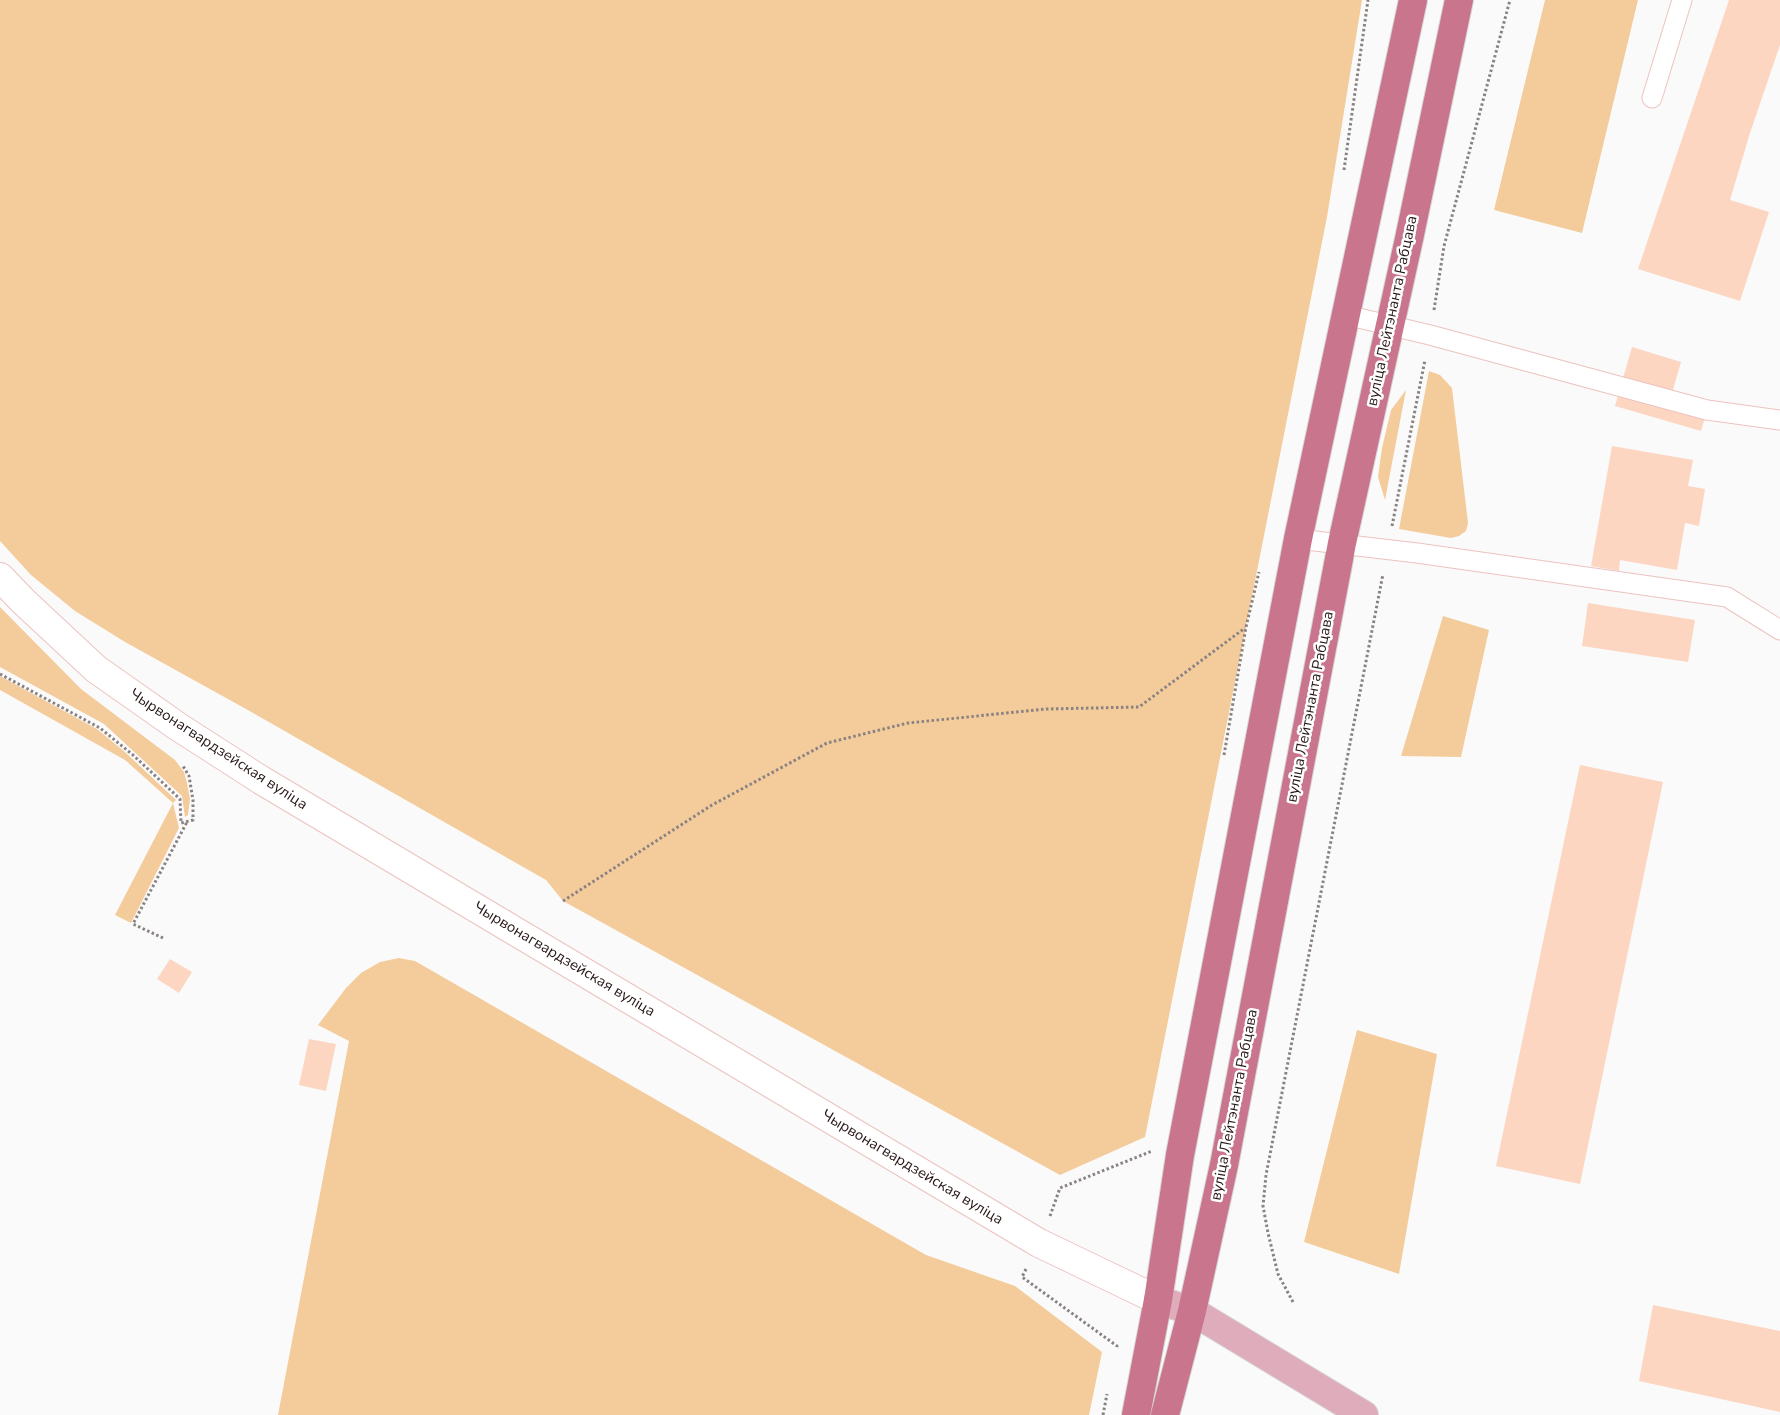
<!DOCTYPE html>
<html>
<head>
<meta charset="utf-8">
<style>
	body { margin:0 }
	canvas { display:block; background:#fafafa }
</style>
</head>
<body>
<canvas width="1780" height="1415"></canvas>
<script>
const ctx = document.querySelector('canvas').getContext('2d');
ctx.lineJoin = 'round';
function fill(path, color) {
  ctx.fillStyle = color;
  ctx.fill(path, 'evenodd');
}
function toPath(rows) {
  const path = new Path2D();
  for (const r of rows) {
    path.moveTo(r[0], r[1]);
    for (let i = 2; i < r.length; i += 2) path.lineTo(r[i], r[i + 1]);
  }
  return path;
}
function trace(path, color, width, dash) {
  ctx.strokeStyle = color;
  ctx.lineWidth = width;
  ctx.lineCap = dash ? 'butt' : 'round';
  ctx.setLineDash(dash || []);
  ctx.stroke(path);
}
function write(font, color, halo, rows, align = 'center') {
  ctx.font = font + ' "Nunito Sans",sans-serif';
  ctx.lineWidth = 5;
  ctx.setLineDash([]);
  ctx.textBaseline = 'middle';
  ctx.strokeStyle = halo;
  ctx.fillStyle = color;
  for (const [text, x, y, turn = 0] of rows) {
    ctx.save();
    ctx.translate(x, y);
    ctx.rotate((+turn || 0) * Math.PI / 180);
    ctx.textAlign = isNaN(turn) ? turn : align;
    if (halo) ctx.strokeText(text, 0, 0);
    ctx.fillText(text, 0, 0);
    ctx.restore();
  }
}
const green = toPath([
	[0,0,1362,0,1327,217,1145,1137,1060,1175,563,901,546,880,246,709,125,642,75,611,31,575,0,541],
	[1545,0,1638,0,1582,233,1494,210],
	[1429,371,1440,375,1452,388,1468,523,1466,531,1459,536,1451,538,1399,529],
	[1406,390,1385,500,1378,477,1382,448,1391,410],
	[0,607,81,689,175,760,184,772,187,783,190,799,188,815,185,817,182,796,104,724,0,667],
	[1443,616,1489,630,1461,757,1401,756],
	[0,676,97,729,125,752,176,800,173,803,179,828,131,923,115,915,173,803,125,760,0,690],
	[399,958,415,961,926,1255,1015,1286,1102,1352,1089,1415,278,1415,349,1041,318,1025,346,988,361,973,380,962],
	[1357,1030,1437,1054,1399,1274,1304,1242]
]);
const building = toPath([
	[1729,0,1780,0,1780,45,1750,133,1730,200,1769,212,1740,301,1638,269],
	[1632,347,1681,362,1672,393,1709,404,1701,431,1615,406],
	[1612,446,1693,460,1688,486,1705,489,1699,526,1685,523,1677,570,1620,560,1619,571,1591,566],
	[1588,603,1695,620,1688,662,1582,646],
	[1580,765,1663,782,1580,1184,1496,1166],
	[170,959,192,972,179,993,157,979],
	[309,1039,336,1044,326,1091,299,1085],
	[1653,1305,1780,1331,1780,1412,1639,1381]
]);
const path = toPath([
	[1344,170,1368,0],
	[1434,310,1444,246,1510,0],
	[1392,526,1425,360],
	[0,674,100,728,133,755,180,799,181,823,193,820,193,800,189,776,183,766],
	[1224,755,1246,627,1259,572],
	[563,901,712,805,827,743,908,723,1047,709,1139,707,1245,628],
	[163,938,133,924,187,822],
	[1050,1216,1060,1188,1152,1151],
	[1026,1269,1022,1277,1117,1346,1116,1349],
	[1293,1302,1278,1274,1268,1233,1263,1206,1266,1175,1383,574],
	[1103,1415,1107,1394]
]);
const lane = toPath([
	[1652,98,1682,0],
	[1346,315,1430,335,1707,410,1780,420],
	[1298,539,1417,553,1727,597,1780,630]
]);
const street = toPath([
	[0,577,23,601,96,669,177,726,261,780,1039,1243,1158,1300]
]);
const primary = toPath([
	[1158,1300,1192,1311,1364,1415]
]);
const highway = toPath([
	[1136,1415,1158,1300,1180,1155,1298,539,1413,0],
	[1165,1415,1192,1311,1224,1165,1342,543,1409,239,1459,0]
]);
const streetNames = [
	["вуліца Лейтэнанта Рабцава",1393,311,-78],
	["вуліца Лейтэнанта Рабцава",1311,707,-79],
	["Чырвонагвардзейская вуліца",218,750,33],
	["Чырвонагвардзейская вуліца",564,960,31],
	["вуліца Лейтэнанта Рабцава",1235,1105,-79],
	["Чырвонагвардзейская вуліца",912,1168,31]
];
fill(green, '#f4cc9c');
fill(building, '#fdd6c2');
trace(lane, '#ecc3bf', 21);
trace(street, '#ecc3bf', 30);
trace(primary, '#d8d5d5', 30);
trace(highway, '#d8d5d5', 30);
trace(path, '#8a8281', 3, [2.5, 2.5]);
trace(lane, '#fff', 19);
trace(street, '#fff', 28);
trace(primary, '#dfacbb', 28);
trace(highway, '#c9758e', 28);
write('15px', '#261716', '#fff', streetNames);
</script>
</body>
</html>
